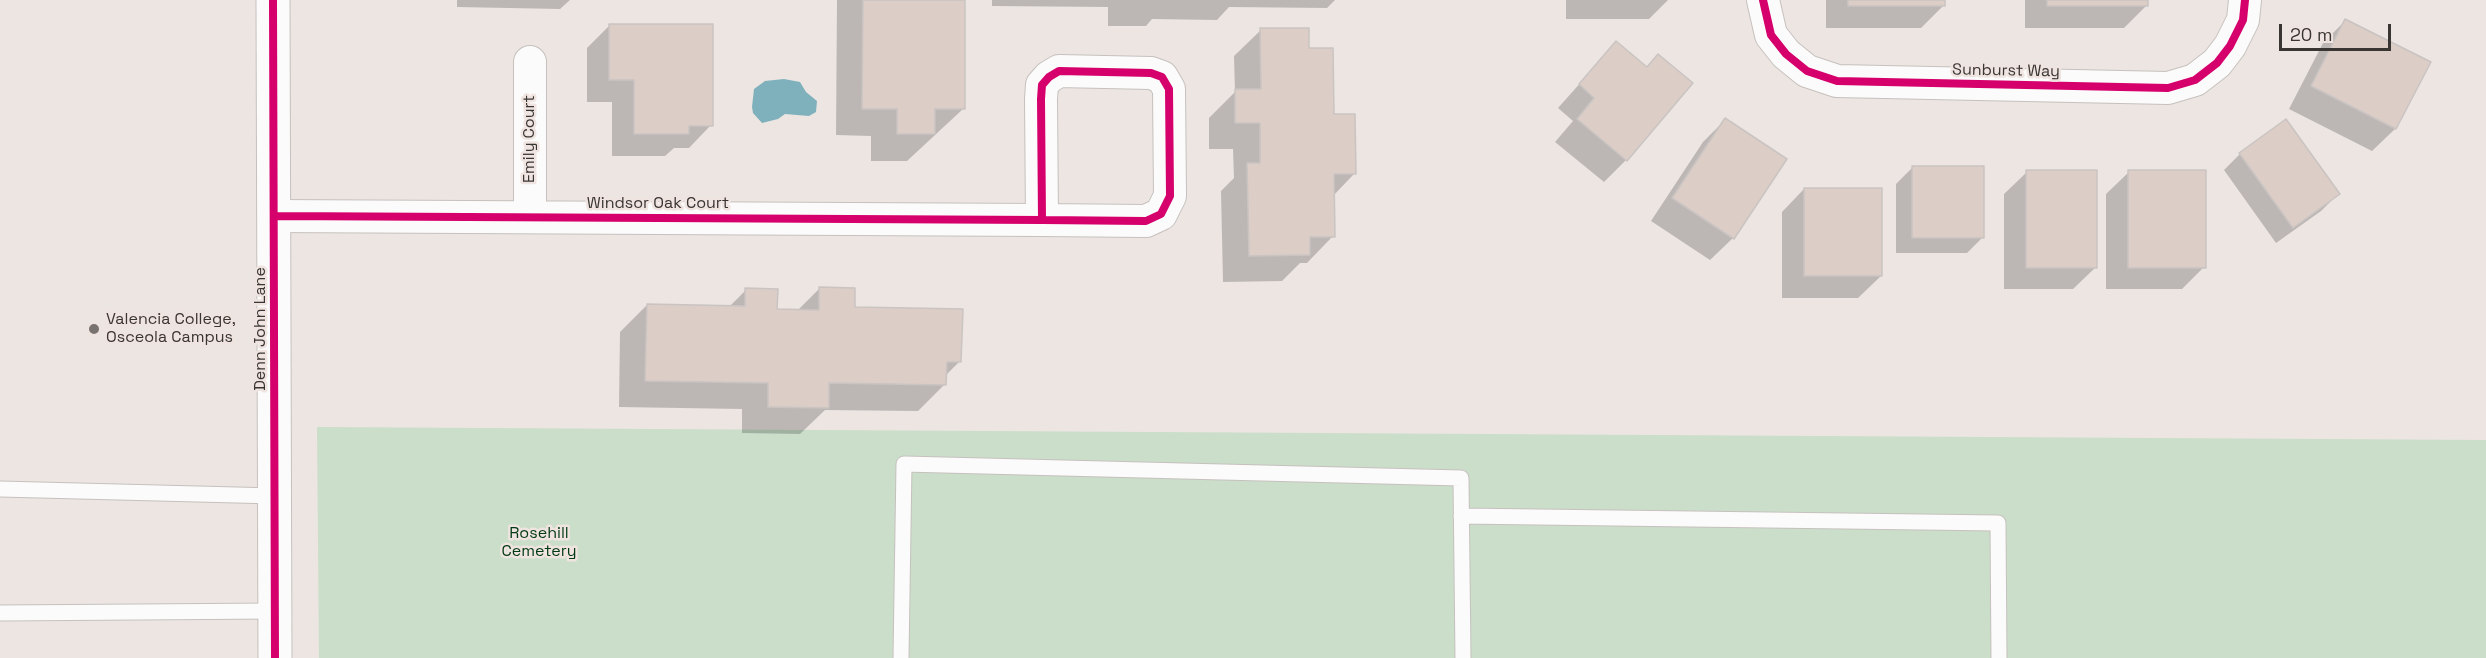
<!DOCTYPE html>
<html>
<head>
<meta charset="utf-8">
<style>
	body { margin:0 }
	#map { position:relative; width:2486px; height:658px; overflow:hidden; background:#ece5e2; font-family:"Space Grotesk",sans-serif }
	canvas { display:block }
	.scale { position:absolute; left:2279px; top:24px; width:112px; height:27px; box-sizing:border-box; border:3px solid #393533; border-top:0; padding-left:8px; font-size:18px; line-height:21px; white-space:nowrap; color:#393533; -webkit-text-stroke:4px #efe4df; paint-order:stroke }
</style>
</head>
<body>
<div id="map">
<canvas width="2486" height="658"></canvas>
<div class="scale">20 m</div>
</div>
<script>
const ctx = document.querySelector('canvas').getContext('2d');
ctx.lineJoin = 'round';
function fill(path, color) {
  ctx.fillStyle = color;
  ctx.fill(path, 'evenodd');
}
function toPath(rows) {
  const path = new Path2D();
  for (const r of rows) {
    path.moveTo(r[0], r[1]);
    for (let i = 2; i < r.length; i += 2) path.lineTo(r[i], r[i + 1]);
  }
  return path;
}
function trace(path, color, width, dash) {
  ctx.strokeStyle = color;
  ctx.lineWidth = width;
  ctx.lineCap = dash ? 'butt' : 'round';
  ctx.setLineDash(dash || []);
  ctx.stroke(path);
}
function write(font, color, halo, rows, align = 'center') {
  ctx.font = font + ' "Space Grotesk",sans-serif';
  ctx.lineWidth = 5;
  ctx.setLineDash([]);
  ctx.textBaseline = 'middle';
  ctx.strokeStyle = halo;
  ctx.fillStyle = color;
  for (const [text, x, y, turn = 0] of rows) {
    ctx.save();
    ctx.translate(x, y);
    ctx.rotate((+turn || 0) * Math.PI / 180);
    ctx.textAlign = isNaN(turn) ? turn : align;
    if (halo) ctx.strokeText(text, 0, 0);
    ctx.fillText(text, 0, 0);
    ctx.restore();
  }
}
const green = toPath([
	[317,427,2486,440,2486,658,319,658]
]);
const water = toPath([
	[784,79,800,82,806,92,817,101,816,112,809,116,785,114,778,119,762,123,753,113,752,107,754,89,765,81]
]);
const shadow = toPath([
	[457,0,570,0,560,9,457,7],
	[837,0,964,0,963,109,907,161,871,161,871,136,836,135],
	[992,0,1335,0,1327,8,1229,7,1217,20,1152,19,1146,26,1108,26,1108,7,992,6],
	[1566,0,1668,0,1649,19,1566,19],
	[1826,0,1943,0,1943,6,1921,28,1826,28],
	[2025,0,2146,0,2146,6,2124,28,2025,28],
	[2345,21,2429,63,2395,129,2372,151,2289,109,2323,43],
	[610,25,711,125,689,148,674,148,665,156,612,156,612,102,587,102,587,48],
	[1261,30,1308,50,1354,174,1333,196,1333,236,1307,263,1300,263,1282,281,1223,282,1221,191,1234,178,1233,149,1209,149,1209,118,1235,92,1234,56],
	[1616,43,1626,160,1604,182,1555,142,1573,121,1558,108],
	[1726,119,1733,238,1710,260,1651,221,1703,142],
	[2240,154,2338,194,2321,211,2276,243,2224,170],
	[1913,167,1983,237,1967,253,1896,253,1896,184],
	[2027,172,2096,267,2073,289,2004,289,2004,194],
	[2129,172,2204,267,2182,289,2106,289,2106,194],
	[1804,189,1881,276,1858,298,1782,298,1782,212],
	[820,288,853,308,960,361,945,376,945,384,918,411,825,410,800,434,742,433,742,409,619,407,620,332,647,305,729,307,746,290,776,311,797,311]
]);
const building = toPath([
	[863,0,965,0,965,109,935,109,935,134,897,134,897,109,862,109,863,0],
	[1848,0,1945,0,1945,6,1848,6,1848,0],
	[2047,0,2148,0,2148,6,2047,6,2047,0],
	[2345,19,2431,62,2396,129,2311,86,2345,19],
	[609,24,713,24,713,126,689,126,689,134,634,134,634,80,609,80,609,24],
	[1260,28,1309,28,1309,48,1333,48,1334,114,1355,114,1356,174,1334,174,1335,237,1310,237,1310,255,1249,256,1247,163,1260,163,1260,123,1235,123,1235,89,1261,89,1260,28],
	[1616,41,1647,67,1658,54,1693,83,1627,161,1577,119,1594,98,1579,84,1616,41],
	[1725,118,1787,159,1734,239,1672,198,1725,118],
	[2286,119,2340,194,2293,228,2239,153,2286,119],
	[1912,166,1984,166,1984,238,1912,238,1912,166],
	[2026,170,2097,170,2097,268,2026,268,2026,170],
	[2128,170,2206,170,2206,268,2128,268,2128,170],
	[1804,188,1882,188,1882,276,1804,276,1804,188],
	[819,287,855,288,855,307,963,309,961,362,947,362,946,385,829,383,829,408,768,407,768,383,645,381,647,304,745,306,745,288,778,289,777,309,819,310,819,287]
]);
const service = toPath([
	[0,489,276,496],
	[1461,516,1998,523,1999,658],
	[0,613,275,611],
	[901,658,904,464,1461,478,1463,658]
]);
const minor = toPath([
	[1763,0,1771,35,1786,54,1807,71,1837,81,2168,88,2195,80,2217,63,2230,46,2243,20,2245,0],
	[274,216,1042,220,1041,99,1042,85,1049,77,1059,71,1151,73,1162,77,1169,89,1170,196,1161,214,1146,221,1042,220],
	[530,217,530,62]
]);
const tertiary = toPath([
	[273,0,275,658]
]);
const cycleway = toPath([
	[273,0,275,658],
	[1763,0,1771,35,1786,54,1807,71,1837,81,2168,88,2195,80,2217,63,2230,46,2243,20,2245,0],
	[274,216,1042,220,1041,99,1042,85,1049,77,1059,71,1151,73,1162,77,1169,89,1170,196,1161,214,1146,221,1042,220]
]);
const markers = [
	[94,329,6,"#787370"]
];
const streetNames = [
	["Sunburst Way",2006,71,1],
	["Emily Court",530,139,-90],
	["Windsor Oak Court",658,204],
	["Denn John Lane",261,329,-90]
];
const poiNames = [
	["Valencia College,",106,320],
	["Osceola Campus",106,338]
];
const parkNames = [
	["Rosehill",539,534],
	["Cemetery",539,552]
];
fill(green, '#cadeca');
fill(water, '#7fb1bc');
fill(shadow, '#0003');
fill(building, '#dccdc7');
trace(building, '#c9c4c2', 1.5);
trace(service, '#c6c1be', 17);
trace(minor, '#c6c1be', 34);
trace(tertiary, '#c6c1be', 35);
trace(service, '#fcfbfb', 15);
trace(minor, '#fcfbfb', 32);
trace(tertiary, '#fcfbfb', 33);
trace(cycleway, '#d6006c', 8);
for (const [x, y, r, color] of markers) {
  const dot = new Path2D();
  dot.arc(x, y, r, 0, 2 * Math.PI);
  ctx.fillStyle = color;
  ctx.fill(dot);
  trace(dot, '#efe4df', 2);
}
write('16px', '#393533', '#efe4df', streetNames);
write('16px', '#393533', '#efe4df', poiNames, 'left');
write('16px', '#003a14', '#efe4df', parkNames);
</script>
</body>
</html>
